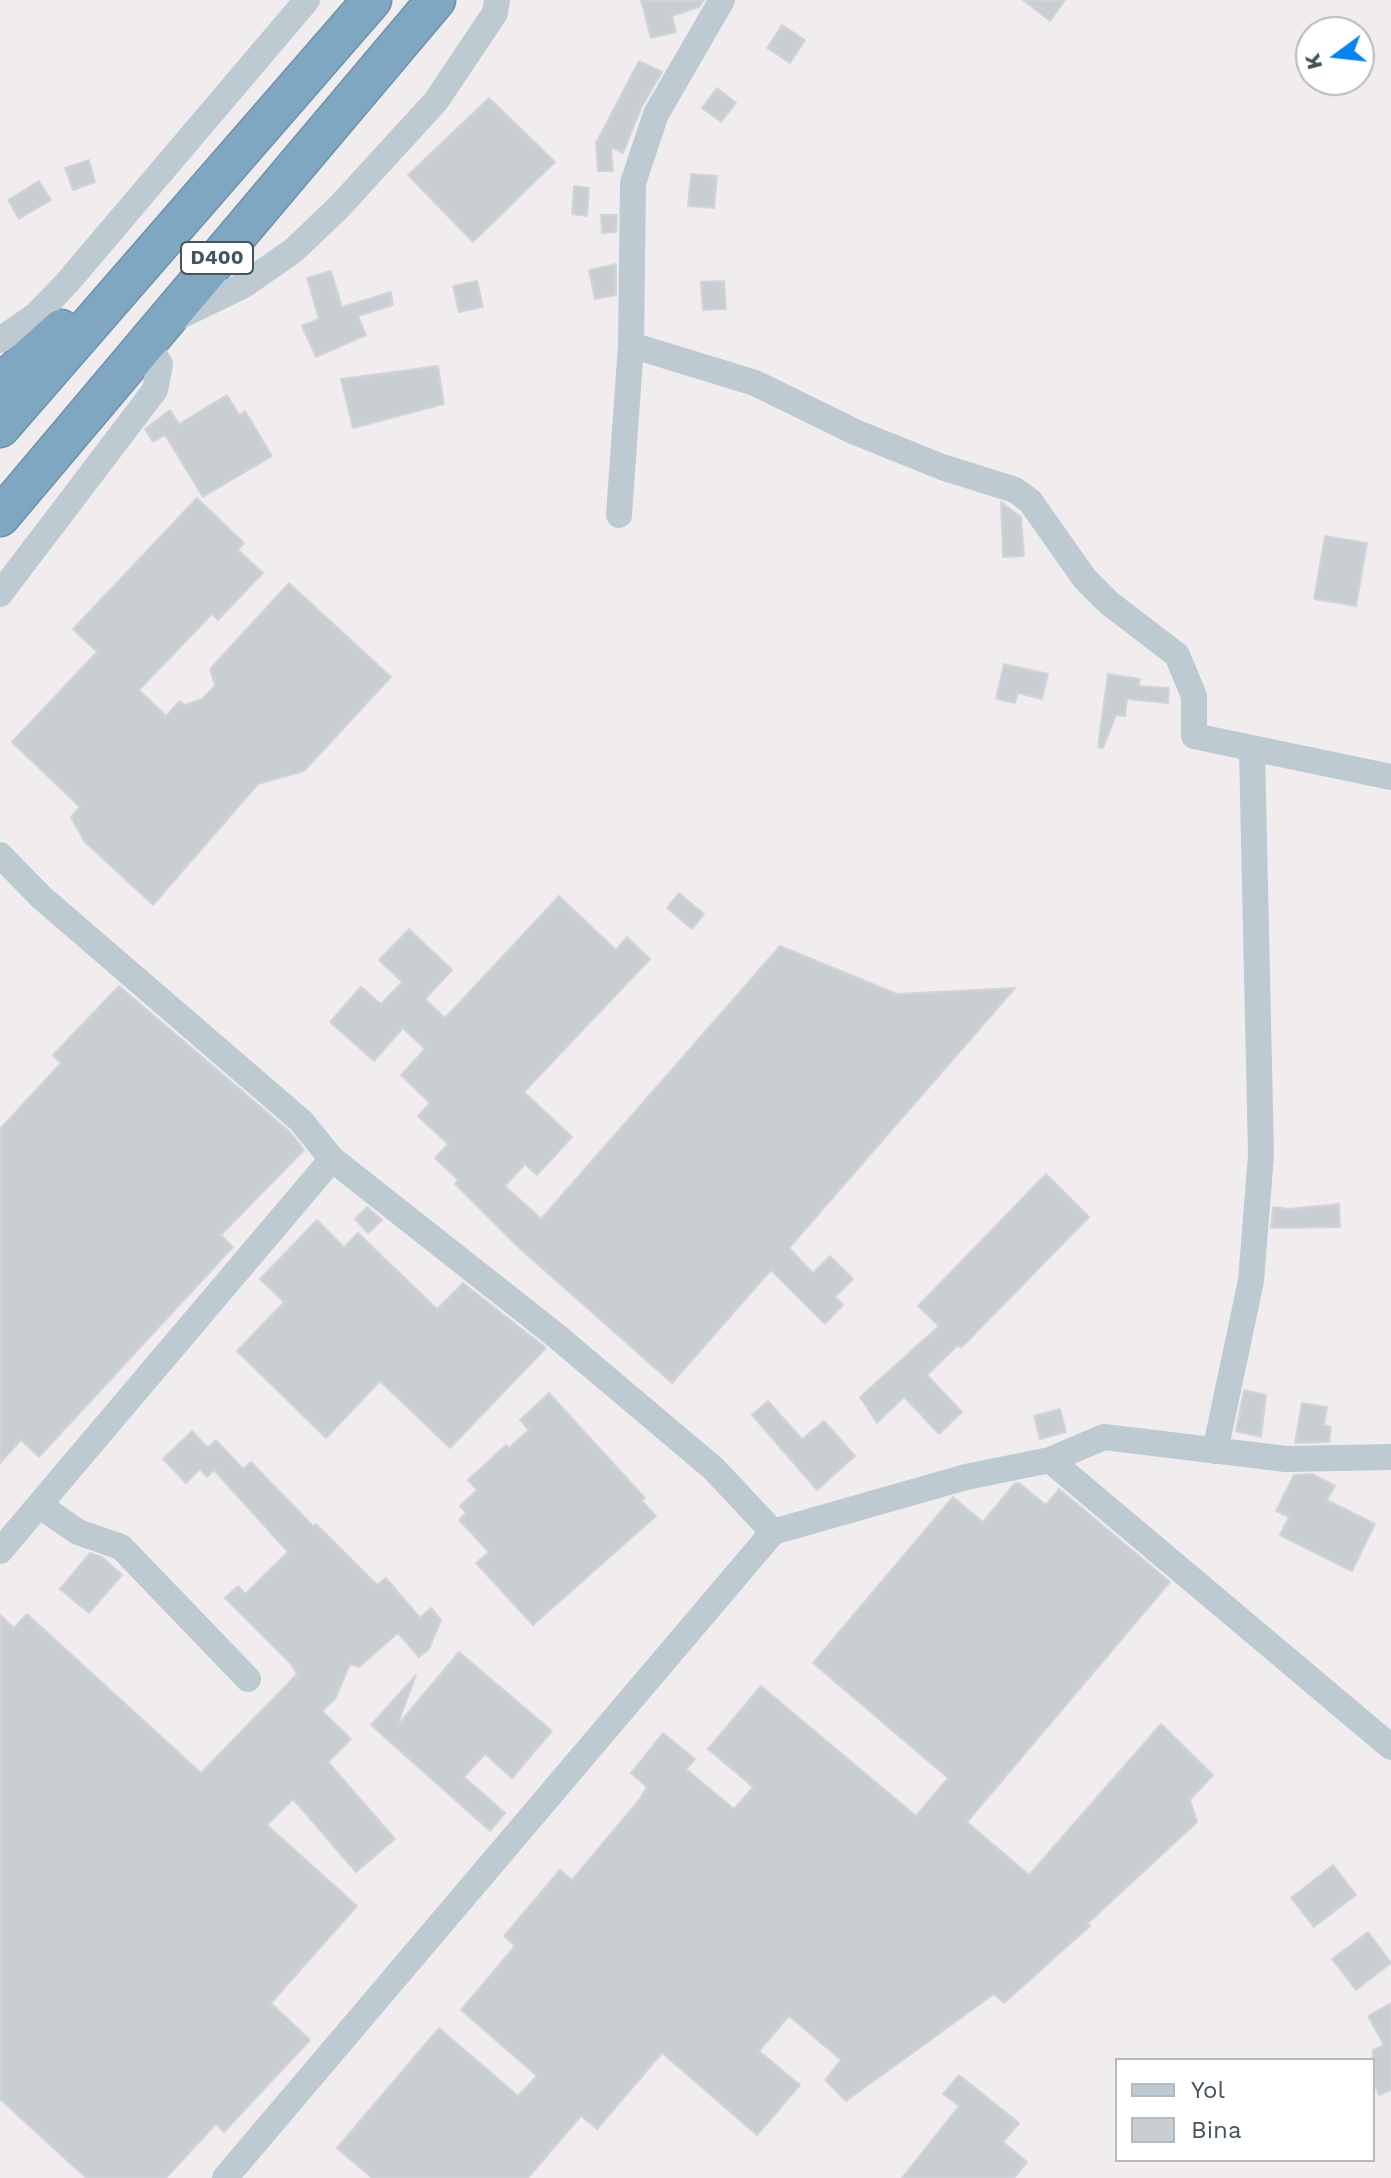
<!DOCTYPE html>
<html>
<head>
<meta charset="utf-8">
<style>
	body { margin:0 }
	#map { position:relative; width:1391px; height:2178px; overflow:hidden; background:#f1edee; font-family:"Work Sans",sans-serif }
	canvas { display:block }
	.legend { position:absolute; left:1115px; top:2058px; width:260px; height:104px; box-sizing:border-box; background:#fff; border:2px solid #b4bbbe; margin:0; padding:10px 14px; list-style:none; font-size:24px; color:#44545d }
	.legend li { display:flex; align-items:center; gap:16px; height:40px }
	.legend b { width:40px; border:2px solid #b4bbbe }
	.north { position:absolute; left:1295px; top:16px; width:80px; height:80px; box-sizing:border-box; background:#fff; border:2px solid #b4bbbe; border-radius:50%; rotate:255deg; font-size:22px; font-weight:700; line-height:32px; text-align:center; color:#44545d }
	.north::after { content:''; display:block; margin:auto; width:28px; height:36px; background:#0784f1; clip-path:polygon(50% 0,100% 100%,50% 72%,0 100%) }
</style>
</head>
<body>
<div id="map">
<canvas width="1391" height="2178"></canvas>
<ul class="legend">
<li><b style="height:10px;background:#bdcad2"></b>Yol</li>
<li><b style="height:22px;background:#c9ced3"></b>Bina</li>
</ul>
<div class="north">K</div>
</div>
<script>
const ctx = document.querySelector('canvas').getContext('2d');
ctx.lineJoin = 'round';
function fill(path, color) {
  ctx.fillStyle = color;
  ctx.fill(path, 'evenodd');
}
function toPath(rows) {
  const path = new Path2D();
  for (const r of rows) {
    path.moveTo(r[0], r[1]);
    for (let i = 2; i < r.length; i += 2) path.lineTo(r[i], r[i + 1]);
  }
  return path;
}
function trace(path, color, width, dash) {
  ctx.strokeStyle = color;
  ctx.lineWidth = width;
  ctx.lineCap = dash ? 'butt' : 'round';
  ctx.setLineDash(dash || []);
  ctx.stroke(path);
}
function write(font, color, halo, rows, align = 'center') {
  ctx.font = font + ' "Work Sans",sans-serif';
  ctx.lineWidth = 7;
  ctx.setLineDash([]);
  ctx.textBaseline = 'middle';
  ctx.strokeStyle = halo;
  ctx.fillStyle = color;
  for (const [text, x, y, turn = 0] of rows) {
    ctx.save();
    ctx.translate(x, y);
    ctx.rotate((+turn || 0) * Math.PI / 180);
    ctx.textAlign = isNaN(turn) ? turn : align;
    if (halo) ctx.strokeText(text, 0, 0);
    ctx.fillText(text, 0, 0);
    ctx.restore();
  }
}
const building = toPath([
	[641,0,704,0,699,7,672,16,676,32,651,38,641,0],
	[1023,0,1065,0,1050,21,1023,0],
	[782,25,805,40,790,63,767,48,782,25],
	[639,61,662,72,642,106,623,153,611,147,613,171,598,171,596,143,639,61],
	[717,88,736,103,721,122,702,108,717,88],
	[489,98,555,162,473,242,408,175,489,98],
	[89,160,95,182,73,190,65,168,89,160],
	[691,174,717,176,714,208,688,206,691,174],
	[39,181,51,200,19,219,8,200,39,181],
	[574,186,589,188,587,216,572,214,574,186],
	[601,215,617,215,616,232,602,233,601,215],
	[616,264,616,295,595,299,589,270,616,264],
	[331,271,342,307,391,292,393,305,358,316,366,335,316,357,302,326,319,319,307,278,331,271],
	[477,281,483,307,459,312,453,286,477,281],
	[724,281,726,309,703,310,701,282,724,281],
	[438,366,444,404,353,428,341,379,438,366],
	[227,395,239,415,245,411,272,456,203,497,165,435,153,442,145,429,170,410,179,424,227,395],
	[197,498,244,543,238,550,263,573,218,620,212,614,139,690,166,716,180,701,185,705,202,699,215,686,210,669,289,583,391,677,304,771,258,784,153,905,84,841,71,817,80,807,12,742,97,652,73,629,197,498],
	[1001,502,1021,517,1024,556,1003,557,1001,502],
	[1325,536,1367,543,1356,606,1314,599,1325,536],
	[1004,664,1048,674,1042,699,1018,693,1015,703,996,699,1004,664],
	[1108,674,1140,679,1139,686,1169,688,1168,703,1127,699,1125,716,1116,715,1103,748,1098,747,1108,674],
	[679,893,704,914,692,929,667,908,679,893],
	[559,896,616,950,627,937,650,959,524,1092,572,1137,537,1175,525,1164,505,1186,541,1219,780,946,897,994,1015,988,789,1248,813,1273,830,1256,853,1279,835,1297,843,1305,825,1324,771,1270,672,1383,517,1246,455,1184,458,1180,435,1158,448,1144,418,1116,430,1103,401,1075,425,1049,403,1028,374,1061,330,1022,361,987,381,1004,402,982,379,960,409,929,452,970,425,999,445,1018,559,896],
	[119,986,290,1132,304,1150,221,1235,233,1247,39,1457,21,1440,0,1463,0,1129,61,1063,53,1055,119,986],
	[1046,1174,1089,1217,961,1348,958,1345,927,1375,962,1412,939,1434,904,1397,877,1423,860,1397,939,1326,918,1306,1046,1174],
	[1339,1204,1340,1227,1271,1228,1273,1207,1289,1209,1339,1204],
	[367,1207,382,1220,368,1233,355,1219,367,1207],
	[317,1220,344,1247,358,1233,437,1309,463,1283,546,1348,450,1448,380,1381,326,1438,237,1351,284,1302,260,1279,317,1220],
	[1244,1390,1266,1395,1261,1437,1236,1431,1244,1390],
	[549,1393,645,1498,642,1501,656,1516,533,1625,476,1563,489,1552,459,1520,466,1513,460,1506,477,1490,468,1480,506,1445,509,1448,529,1430,520,1420,549,1393],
	[768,1401,802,1439,824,1421,855,1456,817,1490,752,1415,768,1401],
	[1302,1403,1327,1407,1324,1425,1331,1427,1329,1442,1295,1443,1302,1403],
	[1060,1409,1066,1432,1040,1439,1034,1416,1060,1409],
	[192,1431,208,1448,216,1440,243,1469,251,1462,313,1526,316,1524,377,1585,386,1578,420,1618,431,1608,441,1620,429,1649,419,1657,398,1633,359,1667,350,1664,335,1699,322,1711,351,1739,328,1762,395,1839,356,1872,293,1799,267,1825,357,1906,271,2003,310,2040,224,2132,216,2124,166,2178,86,2178,0,2099,0,1615,14,1628,27,1614,201,1773,297,1674,291,1664,225,1598,238,1586,245,1594,288,1552,214,1470,207,1477,200,1469,186,1483,163,1459,192,1431],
	[1312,1474,1335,1486,1327,1500,1375,1524,1352,1571,1280,1535,1289,1517,1276,1511,1294,1475,1312,1474],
	[1015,1483,1019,1483,1046,1505,1059,1489,1170,1582,967,1822,1029,1875,1161,1724,1213,1775,1190,1800,1197,1822,1087,1924,1090,1926,1004,2003,994,1994,846,2101,825,2080,841,2060,789,2016,759,2051,800,2085,757,2135,662,2053,597,2129,581,2116,528,2178,372,2178,337,2148,439,2028,518,2096,537,2076,461,2010,515,1946,504,1936,560,1870,572,1880,639,1800,647,1787,631,1773,663,1733,695,1759,686,1769,734,1809,753,1787,708,1749,761,1686,916,1816,948,1778,813,1663,953,1497,983,1522,1015,1483],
	[90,1553,102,1557,122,1575,89,1613,60,1589,90,1553],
	[459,1652,552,1731,512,1778,485,1754,464,1777,505,1813,490,1831,371,1725,416,1675,397,1726,459,1652],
	[1333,1865,1356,1895,1314,1927,1291,1898,1333,1865],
	[1368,1932,1391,1963,1356,1990,1332,1959,1368,1932],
	[1391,2003,1391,2090,1379,2095,1373,2081,1373,2050,1384,2045,1368,2016,1391,2003],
	[959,2075,1019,2123,1003,2142,1027,2162,1014,2178,902,2178,959,2106,943,2094,959,2075]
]);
const minor = toPath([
	[172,320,244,285,294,250,340,206,436,101,495,13,497,0],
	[0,340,36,315,66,284,307,0],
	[631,345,755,383,855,432,942,467,1015,490,1030,501,1085,579,1109,603,1177,655,1194,696,1194,736,1391,777],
	[619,515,631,345,633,183,656,114,722,0],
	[0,594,155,390,160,364,147,342],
	[0,855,41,897,301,1121,332,1159,554,1334,714,1469,773,1532,966,1477,1050,1460,1104,1437,1286,1459,1391,1457],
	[1215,1451,1251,1281,1261,1155,1252,750],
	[1050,1460,1391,1747],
	[39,1505,78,1532,121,1547,248,1679],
	[0,1551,332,1159],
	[225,2178,773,1532]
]);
const highway = toPath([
	[0,384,61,329],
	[0,428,372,0],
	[0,517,436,0]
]);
const shields = [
	[217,258,72]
];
const shieldNames = [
	["D400",217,258]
];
fill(building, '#c9ced3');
trace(building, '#d1d5da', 2);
trace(highway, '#6c92ae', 41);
trace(minor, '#bdcad2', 26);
trace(highway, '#80a7c2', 38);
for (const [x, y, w] of shields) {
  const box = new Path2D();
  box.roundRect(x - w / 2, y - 16, w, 32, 6);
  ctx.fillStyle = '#fff';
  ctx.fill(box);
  trace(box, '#44545d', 2);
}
write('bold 20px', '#44545d', null, shieldNames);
</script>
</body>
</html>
